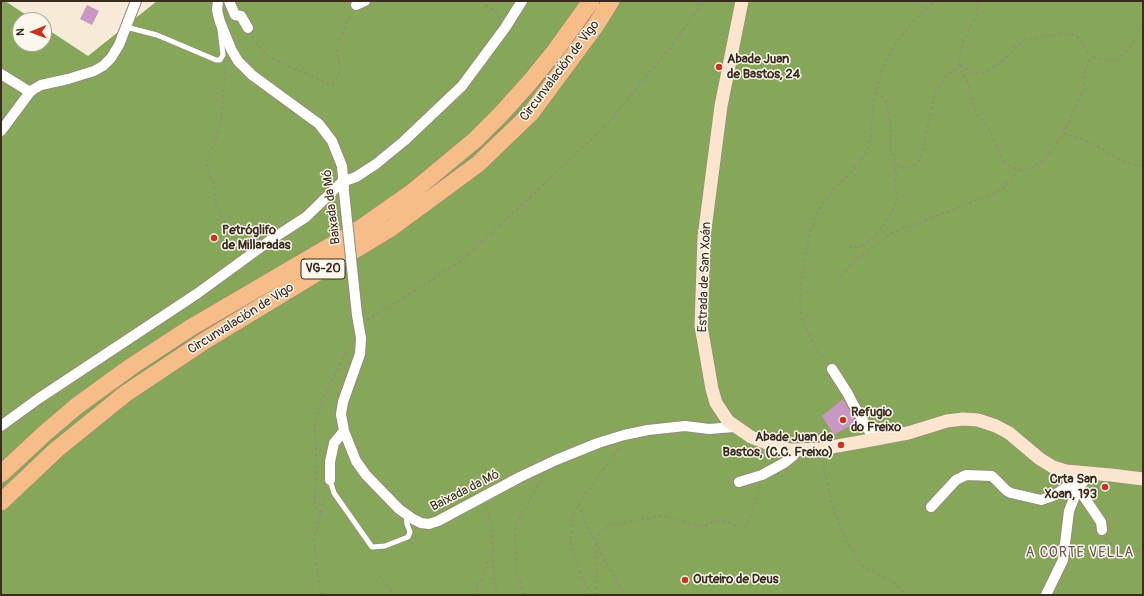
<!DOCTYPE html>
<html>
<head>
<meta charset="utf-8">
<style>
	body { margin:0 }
	#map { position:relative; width:1144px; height:596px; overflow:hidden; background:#f7ebd8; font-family:Pangolin,sans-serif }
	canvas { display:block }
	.frame { position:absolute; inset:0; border:2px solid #3b2a1e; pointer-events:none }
	.north { position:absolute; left:12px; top:12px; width:40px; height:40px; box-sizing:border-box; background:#fbf7ec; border:1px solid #aea59a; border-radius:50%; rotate:269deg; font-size:11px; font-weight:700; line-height:16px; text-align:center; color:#3b2a1e }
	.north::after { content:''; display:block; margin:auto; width:14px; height:18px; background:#c8321e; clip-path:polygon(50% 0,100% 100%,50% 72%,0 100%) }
</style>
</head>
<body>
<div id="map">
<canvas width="1144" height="596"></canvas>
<div class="frame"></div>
<div class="north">N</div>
</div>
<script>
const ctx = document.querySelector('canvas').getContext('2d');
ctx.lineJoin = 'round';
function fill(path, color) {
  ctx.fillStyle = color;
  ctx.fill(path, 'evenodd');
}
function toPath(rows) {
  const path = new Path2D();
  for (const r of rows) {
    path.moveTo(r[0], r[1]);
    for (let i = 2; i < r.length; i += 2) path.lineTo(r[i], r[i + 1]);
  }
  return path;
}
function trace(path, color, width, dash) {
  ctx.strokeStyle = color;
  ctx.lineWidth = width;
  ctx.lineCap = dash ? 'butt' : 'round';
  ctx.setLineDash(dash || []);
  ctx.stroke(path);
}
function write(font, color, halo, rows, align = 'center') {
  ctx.font = font + ' Pangolin,sans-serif';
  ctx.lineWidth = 3;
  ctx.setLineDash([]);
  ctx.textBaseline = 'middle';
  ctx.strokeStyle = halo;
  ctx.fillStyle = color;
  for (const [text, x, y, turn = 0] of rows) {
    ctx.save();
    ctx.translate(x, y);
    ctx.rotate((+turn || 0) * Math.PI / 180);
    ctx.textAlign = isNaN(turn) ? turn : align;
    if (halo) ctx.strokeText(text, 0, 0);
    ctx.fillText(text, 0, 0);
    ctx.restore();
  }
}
const forest = toPath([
	[1,1,5,1,34,20,20,20,20,44,44,44,44,27,88,56,157,1,1143,1,1143,595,1,595]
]);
const building = toPath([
	[87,5,99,11,92,25,80,19],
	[843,399,856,422,834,435,822,416]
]);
const path = toPath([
	[481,1,499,15,500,19],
	[978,1,976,15,963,41,959,59,960,65,968,83,976,113,991,132,1000,155,1004,161,1009,166,1019,170,1030,169,1042,162,1054,147,1063,134,1084,88,1085,71,1090,59,1095,58,1110,61,1120,58,1130,46,1143,24],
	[253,36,256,43,268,56,324,82,333,85,341,68,337,53,339,42,351,14],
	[224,65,225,72,221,123,218,133,206,164,214,187,216,206,223,219,229,228,237,234,245,247],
	[960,65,974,74,984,73,1004,60,1015,47,1024,40,1059,34,1073,35,1079,38,1083,43,1088,53,1093,58],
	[876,92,883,98,887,105,891,127,890,148,894,158,898,165,904,167,913,167,918,163,923,149,934,95,937,89,948,74,960,67],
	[1063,134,1081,139,1102,148,1117,158,1127,163,1143,166],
	[849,247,859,247,873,238,884,225,897,202,895,181,897,173,894,169,894,160],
	[837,281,853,262,892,233,993,194,1003,188,1019,170],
	[367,320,415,291,461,261,535,193,607,124,669,49,704,1],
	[826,362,818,353,811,339,802,319,800,305,801,281,810,232,816,215,824,201,860,162,867,150,871,136,873,105,876,92,883,67,894,46,916,18,935,1],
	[822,459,832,504,846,541,862,565,894,583,907,595],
	[579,504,587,526,612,574,625,595],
	[486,506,492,527,494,580,497,595],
	[321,514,315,507,316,450,314,427,320,407,344,356,351,347],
	[1106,538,1113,546,1120,550,1131,552,1143,550],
	[379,576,395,595],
	[477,585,482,580,488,561,494,550],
	[321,595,315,552,314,539,326,493],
	[474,595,477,587,476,583],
	[525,595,516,571,515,531,517,523,542,477],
	[591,595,581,576,572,550,571,542,572,518,578,504,620,447],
	[595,595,597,569,596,543,599,533,604,528,610,525,660,516,669,517,689,524,699,526,707,525,712,522,721,521,730,523,742,529,747,525,760,486]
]);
const lane = toPath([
	[126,27,157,35,216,60,220,60,223,55,220,29],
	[330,480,334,493,372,547,385,546,408,537,410,532,407,524,406,515]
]);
const street = toPath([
	[218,1,217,10,220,22,231,49,238,61,252,75,319,124,332,141,342,166,344,188],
	[229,1,235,15,241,16,248,28],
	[356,5,365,1],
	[1,74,30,92],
	[1,131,30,92,34,89,41,85,68,79,94,71,103,66,111,58,119,45,136,1],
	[357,315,361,338,360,354,343,402,341,414,344,431,356,461,366,475,399,509,413,519,421,523,429,524,438,521,520,477,556,460,598,443,624,435,648,430,685,426,709,429,734,427],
	[832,369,848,394,853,404,874,439],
	[1,426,38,399,198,293,272,239,306,217,342,182,356,177,376,164,404,141,462,86,505,28,522,1],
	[330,480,330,462,334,443,344,431],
	[739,482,762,475,784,463,793,456,797,450],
	[1078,488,1101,522,1102,530],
	[931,507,956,480,966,475,992,476,1007,491,1011,493,1041,500,1053,496,1069,485,1083,482],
	[1046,595,1063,560,1069,511,1078,488,1085,480]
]);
const secondary = toPath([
	[742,1,721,106,704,237,701,326,712,389,716,403,728,421,751,437,777,447,792,450,820,449,860,442,908,433,947,421,963,419,978,420,996,426,1009,433,1040,459,1053,467,1066,471,1111,475,1143,479]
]);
const highway = toPath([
	[1,474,45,433,78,405,132,366,190,328,361,228,411,193,475,140,501,114,529,83,555,51,591,1],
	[1,502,56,450,125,394,206,340,391,228,478,164,531,113,596,25,611,1]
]);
const streetBridge = toPath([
	[344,192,357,315]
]);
const markers = [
	[719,67,4,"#c8321e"],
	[214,238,4,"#c8321e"],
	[843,420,4,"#c8321e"],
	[841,445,4,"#c8321e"],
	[1105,487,4,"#c8321e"],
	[685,580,4,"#c8321e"]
];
const shields = [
	[323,269,44]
];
const shieldNames = [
	["VG-20",323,269]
];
const poiNames = [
	["Abade Juan",727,60],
	["de Bastos, 24",727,75],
	["Petróglifo",222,231],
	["de Millaradas",222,246],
	["Refugio",851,413],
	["do Freixo",851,428],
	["Abade Juan de",833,438,"right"],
	["Bastos, (C.C. Freixo)",833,453,"right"],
	["Crta San",1097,480,"right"],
	["Xoan, 193",1097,495,"right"],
	["Outeiro de Deus",693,580]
];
const streetNames = [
	["Circunvalación de Vigo",560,71,-53],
	["Baixada da Mó",332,207,-97],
	["Estrada de San Xoán",705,277,-88],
	["Circunvalación de Vigo",241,319,-32],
	["Baixada da Mó",465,491,-27]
];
const neighbourhoodNames = [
	["A CORTE VELLA",1080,553]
];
fill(forest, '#86a65a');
fill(building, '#c997c4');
trace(lane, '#998a7b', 6);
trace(street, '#998a7b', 12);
trace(secondary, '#998a7b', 14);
trace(highway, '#998a7b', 18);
trace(path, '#998a7b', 1.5, [3, 3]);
trace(lane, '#fff', 5);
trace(street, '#fff', 10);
trace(secondary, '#fce5cf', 13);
trace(highway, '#f7bd88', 17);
trace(streetBridge, '#998a7b', 12, []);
trace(streetBridge, '#fff', 10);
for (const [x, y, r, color] of markers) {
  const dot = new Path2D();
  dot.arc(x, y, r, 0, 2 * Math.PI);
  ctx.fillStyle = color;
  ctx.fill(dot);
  trace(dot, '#fbf7ec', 1.5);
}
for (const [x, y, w] of shields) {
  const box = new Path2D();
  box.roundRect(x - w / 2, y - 10, w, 20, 3);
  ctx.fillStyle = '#fbf7ec';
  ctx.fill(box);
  trace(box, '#3b2a1e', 1);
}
write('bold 12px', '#3b2a1e', null, shieldNames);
write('bold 13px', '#3b2a1e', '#fbf7ec', poiNames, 'left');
write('13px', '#3b2a1e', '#fbf7ec', streetNames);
ctx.letterSpacing = '1px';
write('14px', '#6d5058', '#fbf7ec', neighbourhoodNames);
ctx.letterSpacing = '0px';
</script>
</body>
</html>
